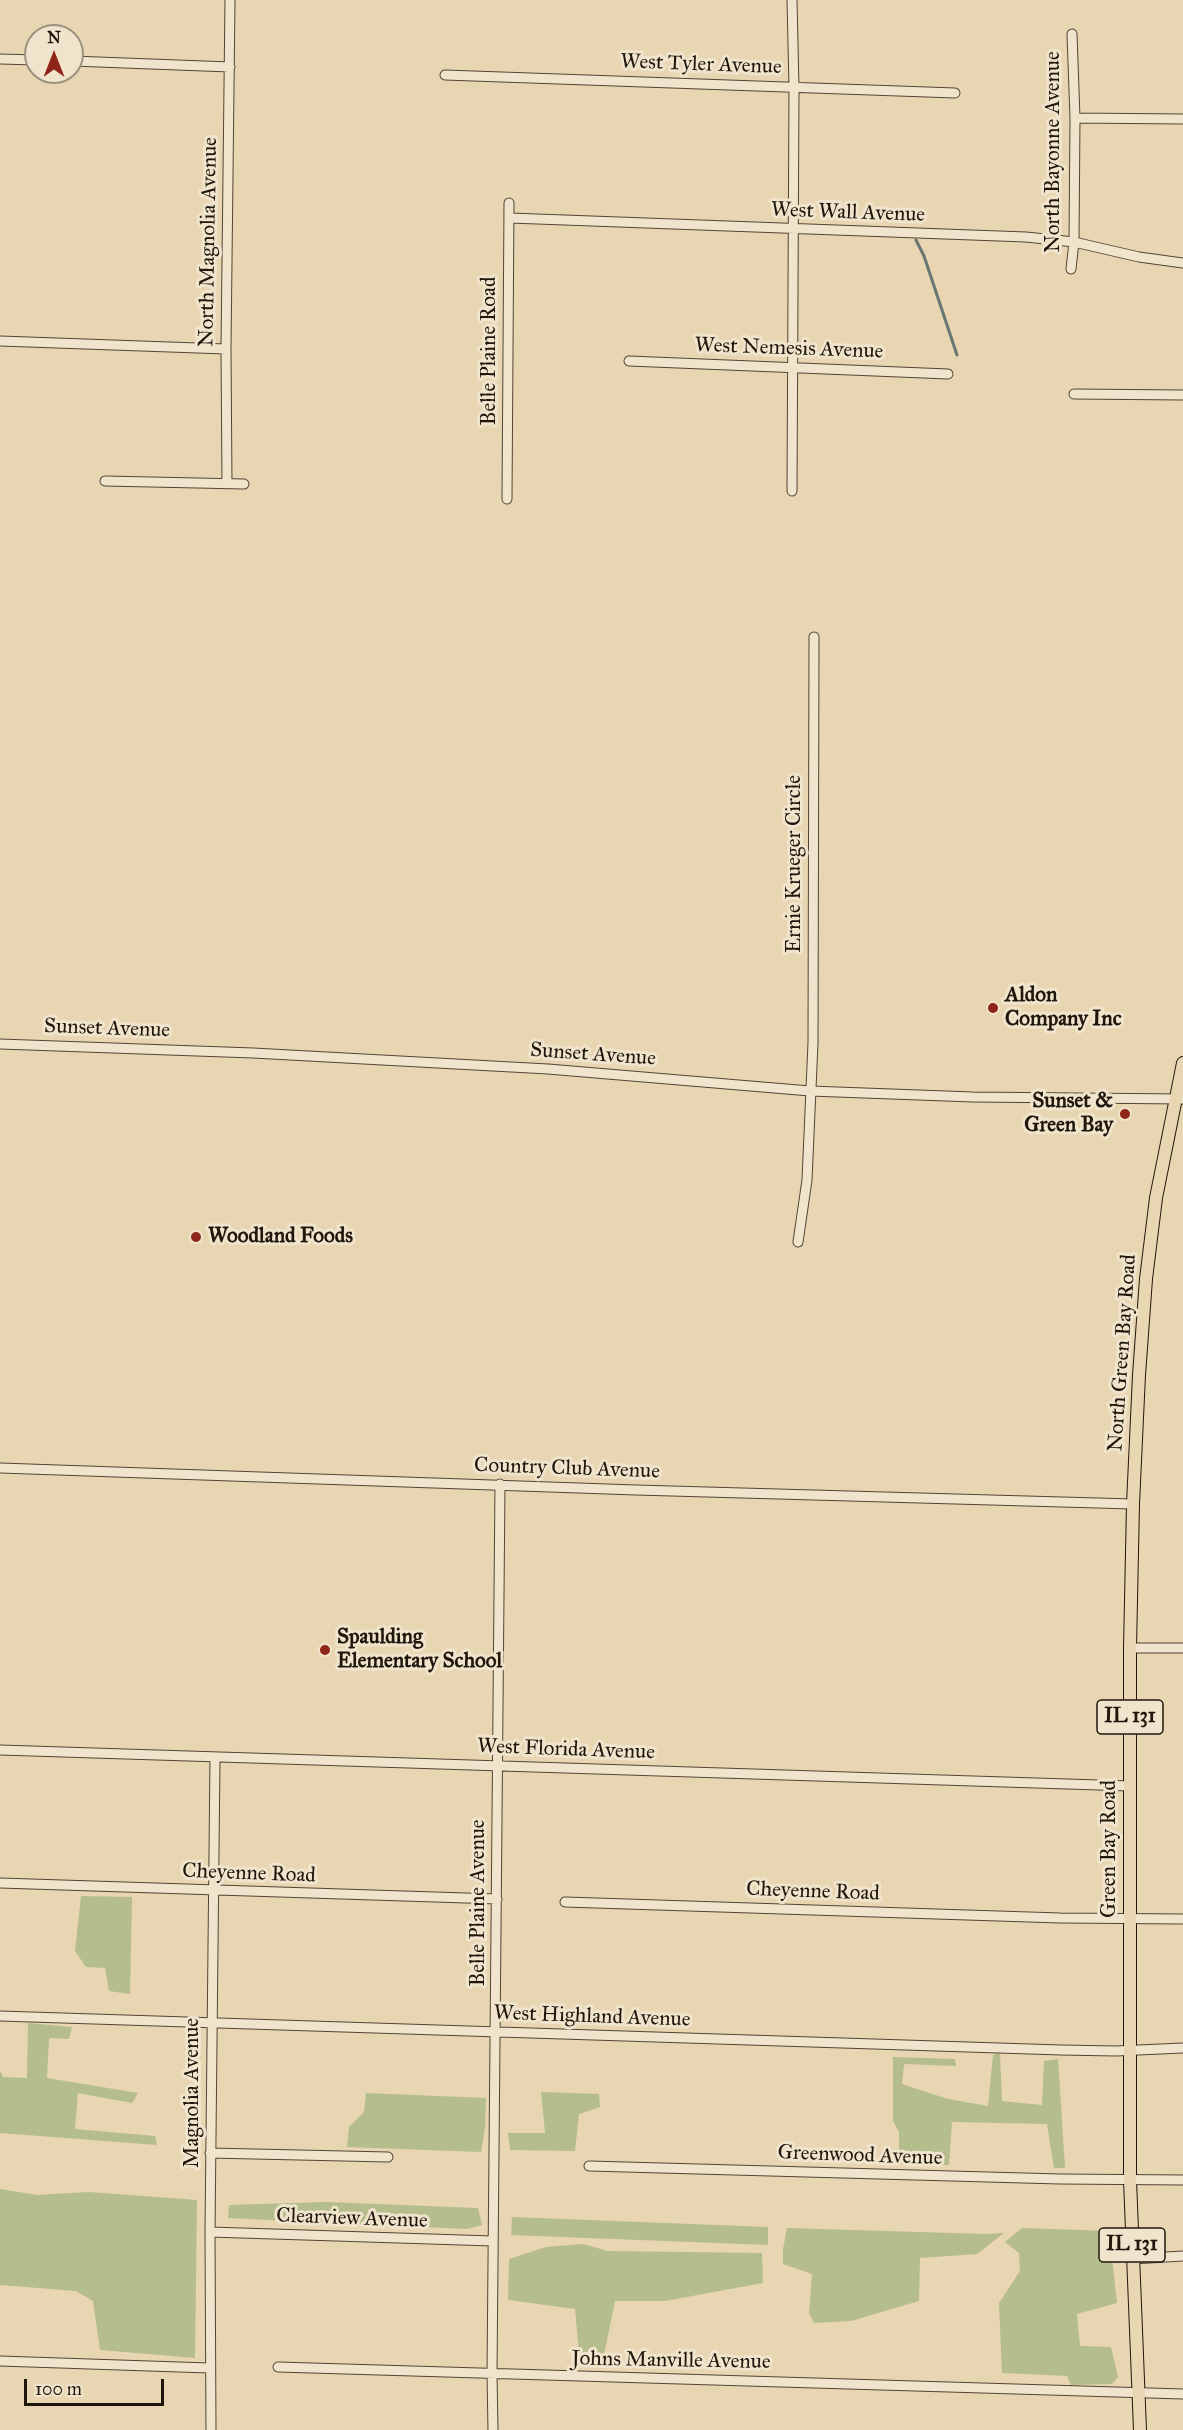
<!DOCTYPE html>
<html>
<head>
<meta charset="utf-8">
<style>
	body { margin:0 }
	#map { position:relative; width:1183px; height:2430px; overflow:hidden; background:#e8d5b1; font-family:"IM FELL Great Primer",serif }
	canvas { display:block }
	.north { position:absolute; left:24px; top:24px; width:60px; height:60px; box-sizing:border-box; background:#f0e4cc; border:2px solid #9c927f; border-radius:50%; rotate:0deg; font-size:16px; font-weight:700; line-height:24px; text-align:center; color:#1f160c }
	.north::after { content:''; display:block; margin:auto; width:21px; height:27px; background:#8f2418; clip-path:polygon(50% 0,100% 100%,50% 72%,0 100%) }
	.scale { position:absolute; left:24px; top:2379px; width:140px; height:27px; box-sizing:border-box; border:3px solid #1f160c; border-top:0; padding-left:8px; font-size:18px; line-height:21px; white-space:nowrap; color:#1f160c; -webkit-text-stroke:4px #f0e4cc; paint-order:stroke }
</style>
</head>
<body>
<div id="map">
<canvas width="1183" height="2430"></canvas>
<div class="north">N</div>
<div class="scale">100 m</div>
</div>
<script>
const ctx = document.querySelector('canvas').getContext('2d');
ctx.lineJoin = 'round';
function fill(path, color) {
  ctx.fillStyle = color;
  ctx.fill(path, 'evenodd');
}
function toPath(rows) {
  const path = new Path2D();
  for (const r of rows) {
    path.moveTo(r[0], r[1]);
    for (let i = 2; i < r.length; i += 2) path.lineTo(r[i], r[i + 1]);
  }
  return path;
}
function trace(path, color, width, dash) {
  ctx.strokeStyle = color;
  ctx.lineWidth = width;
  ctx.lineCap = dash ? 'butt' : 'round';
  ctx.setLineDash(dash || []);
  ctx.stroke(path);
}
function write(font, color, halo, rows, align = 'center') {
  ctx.font = font + ' "IM FELL Great Primer",serif';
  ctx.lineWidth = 6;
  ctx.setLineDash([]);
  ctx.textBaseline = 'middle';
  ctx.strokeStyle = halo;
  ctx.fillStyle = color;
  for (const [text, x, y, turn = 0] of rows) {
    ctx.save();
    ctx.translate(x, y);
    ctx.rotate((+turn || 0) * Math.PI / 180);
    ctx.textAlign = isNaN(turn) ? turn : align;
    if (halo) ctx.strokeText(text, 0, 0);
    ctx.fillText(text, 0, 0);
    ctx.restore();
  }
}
const green = toPath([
	[81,1896,132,1897,130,1994,109,1991,105,1968,86,1967,75,1951],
	[28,2023,72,2027,69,2039,49,2038,47,2078,138,2093,132,2103,78,2093,75,2129,155,2136,157,2145,0,2133,0,2070,3,2077,27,2078],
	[1000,2053,1002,2101,1042,2105,1044,2061,1058,2059,1065,2168,1054,2168,1047,2124,952,2122,949,2165,899,2164,899,2132,893,2121,893,2057,955,2059,956,2066,904,2064,902,2084,948,2099,988,2106,993,2055],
	[541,2092,599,2094,600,2107,579,2114,575,2151,510,2150,508,2133,545,2133],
	[366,2093,486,2098,485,2128,481,2152,347,2147,349,2127,364,2112],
	[0,2189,37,2195,89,2192,197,2200,195,2358,100,2350,93,2301,76,2291,0,2285],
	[326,2202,478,2208,482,2225,467,2229,228,2218,229,2205],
	[512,2217,768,2227,768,2245,511,2235],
	[787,2228,985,2234,1004,2233,977,2254,920,2258,919,2301,851,2321,814,2323,809,2313,812,2274,783,2264,783,2249],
	[1022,2228,1109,2231,1117,2303,1077,2314,1080,2346,1111,2347,1118,2377,1112,2384,1071,2385,1067,2376,1002,2373,999,2303,1020,2271,1019,2253,1005,2242],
	[583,2244,608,2251,762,2253,763,2283,665,2301,615,2301,602,2365,580,2363,575,2309,508,2300,509,2259,546,2247]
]);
const stream = toPath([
	[916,240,924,256,957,355]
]);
const minor = toPath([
	[792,0,794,87,792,491],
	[0,59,36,60],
	[72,61,230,67],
	[445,75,955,93],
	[1075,118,1183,119],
	[510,218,1026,237,1074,242,1139,257,1183,263],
	[1071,269,1074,242,1075,118,1072,34],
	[0,341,226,349],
	[629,361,948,374],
	[1074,394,1183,395],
	[105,481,244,484],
	[227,484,226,349,230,0],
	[507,499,509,203],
	[0,1044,253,1053,548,1069,810,1091,973,1097,1183,1099],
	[798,1242,807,1180,813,1043,814,637],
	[0,1468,636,1490,1133,1504],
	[1130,1648,1183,1648],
	[0,1750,1130,1786],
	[0,1883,497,1899],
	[565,1902,1060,1918,1183,1919],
	[0,2016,1061,2050,1116,2051,1183,2048],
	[210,2153,388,2157],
	[589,2166,1060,2179,1183,2180],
	[210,2232,493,2241],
	[1132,2259,1183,2256],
	[0,2361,209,2368],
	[278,2367,1183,2394],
	[211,2430,210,2232,215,1757],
	[493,2430,492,2374,500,1484]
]);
const major = toPath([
	[1140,2430,1130,2180,1130,1648,1133,1504,1139,1375,1146,1279,1156,1198,1183,1063]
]);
const markers = [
	[993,1008,6,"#8f2418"],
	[1125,1114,6,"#8f2418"],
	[196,1237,6,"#8f2418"],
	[325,1650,6,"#8f2418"]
];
const shields = [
	[1130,1717,66],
	[1132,2245,66]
];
const shieldNames = [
	["IL 131",1130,1717],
	["IL 131",1132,2245]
];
const streetNames = [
	["West Tyler Avenue",701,65,2],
	["North Bayonne Avenue",1054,152,-90],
	["West Wall Avenue",848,213,2],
	["North Magnolia Avenue",209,242,-89],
	["West Nemesis Avenue",789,349,2],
	["Belle Plaine Road",490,351,-90],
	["Ernie Krueger Circle",795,864,-90],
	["Sunset Avenue",107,1029,2],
	["Sunset Avenue",593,1055,4],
	["North Green Bay Road",1123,1353,-86],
	["Country Club Avenue",567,1469,2],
	["West Florida Avenue",566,1750,2],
	["Green Bay Road",1110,1849,-90],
	["Cheyenne Road",249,1874,2],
	["Cheyenne Road",813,1892,2],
	["Belle Plaine Avenue",479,1903,-90],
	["West Highland Avenue",592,2017,2],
	["Magnolia Avenue",193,2093,-90],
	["Greenwood Avenue",860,2156,2],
	["Clearview Avenue",352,2219,2],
	["Johns Manville Avenue",671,2361,1]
];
const poiNames = [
	["Aldon",1005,996],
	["Company Inc",1005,1020],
	["Sunset &",1113,1102,"right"],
	["Green Bay",1113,1126,"right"],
	["Woodland Foods",208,1237],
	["Spaulding",337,1638],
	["Elementary School",337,1662]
];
fill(green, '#b5bd8c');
trace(stream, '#6b7573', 3);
trace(minor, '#514635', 11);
trace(major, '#1f160c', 14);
trace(minor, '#f0e4cc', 9);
trace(major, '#e8d5b1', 12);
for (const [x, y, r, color] of markers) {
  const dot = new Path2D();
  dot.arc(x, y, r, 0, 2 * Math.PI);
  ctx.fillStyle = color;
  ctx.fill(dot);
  trace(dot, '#f0e4cc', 2);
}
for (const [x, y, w] of shields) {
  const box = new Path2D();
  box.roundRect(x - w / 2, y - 17, w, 34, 4.5);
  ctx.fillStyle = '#f0e4cc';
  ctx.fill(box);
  trace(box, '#1f160c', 1.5);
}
write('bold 20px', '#1f160c', null, shieldNames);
write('21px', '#1f160c', '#f0e4cc', streetNames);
write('bold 21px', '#1f160c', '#f0e4cc', poiNames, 'left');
</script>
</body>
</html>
